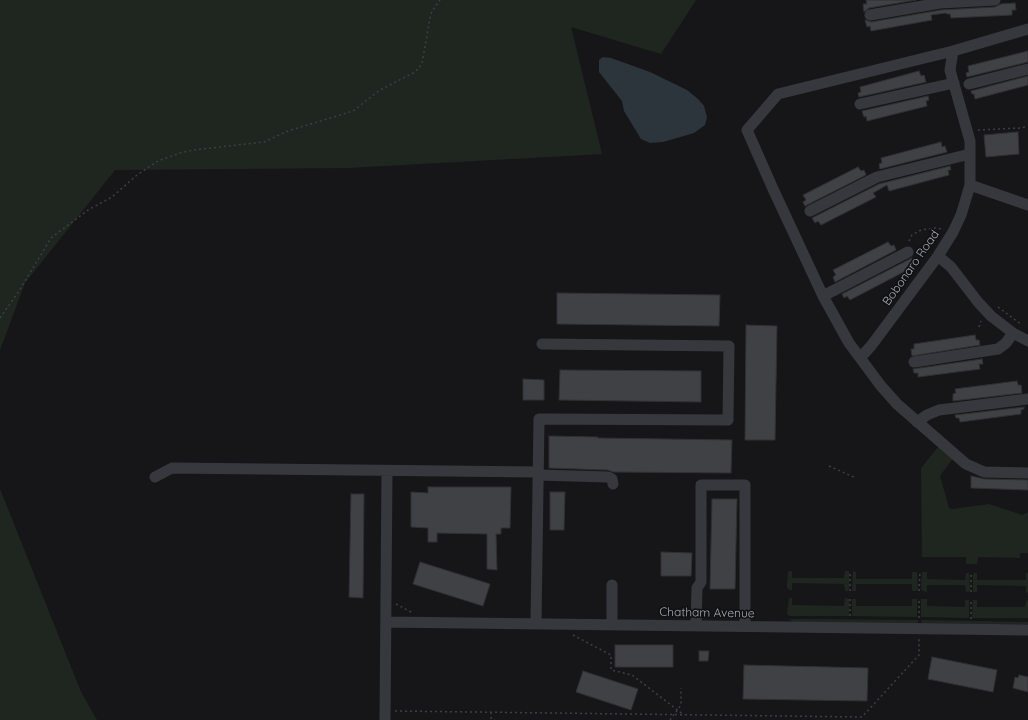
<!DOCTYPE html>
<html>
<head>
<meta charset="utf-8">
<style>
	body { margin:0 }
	canvas { display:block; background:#161618 }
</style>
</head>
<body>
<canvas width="1028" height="720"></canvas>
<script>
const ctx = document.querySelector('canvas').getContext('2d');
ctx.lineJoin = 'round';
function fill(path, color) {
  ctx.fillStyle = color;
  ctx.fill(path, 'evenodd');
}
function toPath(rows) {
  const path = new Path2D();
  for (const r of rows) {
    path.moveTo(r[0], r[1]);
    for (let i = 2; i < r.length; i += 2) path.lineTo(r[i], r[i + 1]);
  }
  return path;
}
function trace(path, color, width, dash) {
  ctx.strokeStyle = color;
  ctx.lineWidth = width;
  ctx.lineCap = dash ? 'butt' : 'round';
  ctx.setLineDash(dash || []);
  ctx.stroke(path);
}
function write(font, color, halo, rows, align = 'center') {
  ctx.font = font + ' Quicksand,sans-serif';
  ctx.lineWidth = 3.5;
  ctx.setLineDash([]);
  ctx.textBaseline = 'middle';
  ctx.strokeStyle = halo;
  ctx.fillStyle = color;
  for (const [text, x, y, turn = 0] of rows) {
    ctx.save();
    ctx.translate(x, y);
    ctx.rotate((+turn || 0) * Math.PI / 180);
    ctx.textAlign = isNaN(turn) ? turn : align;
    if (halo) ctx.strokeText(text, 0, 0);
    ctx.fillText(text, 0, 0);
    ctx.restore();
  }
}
const green = toPath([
	[0,0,696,0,661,54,571,27,602,154,348,168,115,170,25,283,0,350],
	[939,446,953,458,940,476,949,508,952,509,989,504,1022,515,1028,512,1028,553,1020,553,1020,558,978,557,977,564,966,564,966,557,922,557,921,468],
	[0,489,81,692,97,720,0,720],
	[789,571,792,571,792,578,844,578,845,571,849,571,849,588,848,591,845,591,844,584,792,583,792,590,789,590,787,587,788,572],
	[853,571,856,572,856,579,912,579,912,572,917,572,918,589,916,591,912,591,912,584,856,584,856,591,852,591],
	[922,572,927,572,927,579,965,580,966,573,969,573,970,590,969,592,966,592,965,585,927,585,927,592,923,591,921,589],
	[974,573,977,573,977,580,1026,580,1026,573,1028,573,1028,593,1026,592,1026,586,977,585,977,592,973,592,973,575],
	[789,598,792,598,792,605,844,606,845,598,849,599,849,616,790,616,787,614],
	[852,599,856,599,856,606,912,606,912,599,917,599,917,617,852,616],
	[921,599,927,599,927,606,965,607,965,600,969,600,969,618,921,617],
	[973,600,977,600,977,607,1025,607,1026,601,1028,600,1028,618,972,618],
	[789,619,918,620,918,623,917,624,793,622],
	[921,620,1028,622,1028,624,922,624]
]);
const water = toPath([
	[603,57,611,58,650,72,687,90,698,99,704,106,707,117,705,125,694,133,663,142,650,143,641,139,624,111,622,101,599,72,599,60]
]);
const building = toPath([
	[866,0,916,0,869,8,864,12,863,4,867,4,866,0],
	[1015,3,1016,10,1012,10,1012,15,951,18,950,14,947,14,946,13,931,15,932,20,871,31,870,26,867,27,865,20,871,22,941,10,995,7,1001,4,1015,3],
	[1028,51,1028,62,967,77,966,73,969,72,968,66,1028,51],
	[919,71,921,76,924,75,926,82,859,97,858,93,861,92,860,87,919,71],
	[1028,76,1028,85,975,99,974,94,972,94,971,91,1028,76],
	[928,96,929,100,926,101,927,106,867,121,866,116,864,117,862,111,928,96],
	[1018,132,1019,154,986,157,984,135,1018,132],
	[941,142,942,147,945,146,947,152,880,169,879,164,882,163,881,158,941,142],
	[950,166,951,170,948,170,949,175,889,191,887,185,873,193,876,197,821,225,818,221,815,223,812,218,879,184,950,166],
	[858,167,861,171,864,170,866,175,805,206,803,202,806,200,803,195,858,167],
	[888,242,891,246,894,245,896,250,835,282,833,277,836,275,833,270,888,242],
	[912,258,914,261,911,263,913,267,850,300,847,296,844,298,842,294,912,258],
	[557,293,720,295,719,326,557,324,557,293],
	[746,325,777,326,775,440,745,440,746,325],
	[975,335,976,340,979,340,980,345,912,356,911,349,914,349,914,344,975,335],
	[982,359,983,364,979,364,980,369,918,377,918,373,914,373,913,369,982,359],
	[560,370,701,371,701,402,559,400,560,370],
	[523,379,544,380,544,400,523,400,523,379],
	[1017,381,1018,385,1021,385,1022,393,953,401,953,394,956,393,955,389,1017,381],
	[1024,407,1024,409,1021,410,1021,414,960,422,959,418,956,418,955,415,1024,407],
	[549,436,598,437,598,438,732,440,731,473,613,472,608,470,549,468,549,436],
	[971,476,984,479,1028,480,1028,490,971,488,971,476],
	[428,487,511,487,510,528,501,528,501,534,496,534,497,570,487,569,487,534,437,533,437,542,428,542,428,528,411,527,411,492,428,493,428,487],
	[550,492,565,492,564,530,550,530,550,492],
	[351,494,364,494,363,598,349,597,351,494],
	[712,499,737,499,735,589,710,589,712,499],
	[661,552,692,553,691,576,661,576,661,552],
	[420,562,490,584,483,606,413,584,420,562],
	[615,645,673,645,673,667,615,667,615,645],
	[699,651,709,651,708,661,699,661,699,651],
	[932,657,997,670,993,692,928,679,932,657],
	[744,665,868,668,867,701,743,699,744,665],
	[583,671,638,689,631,710,576,692,583,671],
	[1019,675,1028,677,1028,692,1013,688,1015,677,1018,678,1019,675]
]);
const path = toPath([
	[978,130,1021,128,1028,126],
	[909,241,912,235,921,230,935,228,944,229],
	[998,307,1022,325],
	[0,318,19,291,51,238,88,210,112,197,137,175,158,161,180,153,193,150,264,142,288,131,353,111,380,90,415,72,422,64,430,18,432,11,440,0],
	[979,327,981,321],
	[829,466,856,478],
	[850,591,850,571],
	[919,591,920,572],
	[971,592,971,573],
	[850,599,850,618],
	[396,604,411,612],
	[919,618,919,599],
	[971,619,971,600],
	[573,635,611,655,611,670,632,675,684,715],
	[395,711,862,717,919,655,919,638],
	[491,712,491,718,495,720],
	[670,720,681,705,681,688]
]);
const minor = toPath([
	[870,15,940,3,995,0],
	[953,51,778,94,747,130,773,189,823,296,849,343,881,386,897,404,966,464,984,472,1028,473],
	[969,84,1028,69],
	[860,104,954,83],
	[970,185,1028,205],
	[810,211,877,177,970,154],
	[938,256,951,267,978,302,991,316,1013,333,1028,341],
	[823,296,908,252],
	[860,358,871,346,938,256,953,232,961,215,965,202,970,185,970,141,950,70,953,51,1028,29],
	[914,362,998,349,1006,343,1013,333],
	[917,422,927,415,939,410,1028,399],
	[538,475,608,477,612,479,613,484],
	[155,477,172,468,538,472],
	[386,622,1028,630],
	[536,623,539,419,728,420,729,346,542,344],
	[612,624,612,585],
	[696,625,697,588,701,582,701,485,745,485,745,626],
	[385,720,387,471]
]);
const streetNames = [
	["Bobonaro Road",911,268,-55],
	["Chatham Avenue",707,613,1]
];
fill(green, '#1e261f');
fill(water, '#2c353c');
fill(building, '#404145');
trace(building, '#303034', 1);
trace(path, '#3d3f44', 1.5, [2, 3]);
trace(minor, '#37383d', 11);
write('12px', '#a8adb8', '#111113', streetNames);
</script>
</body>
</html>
